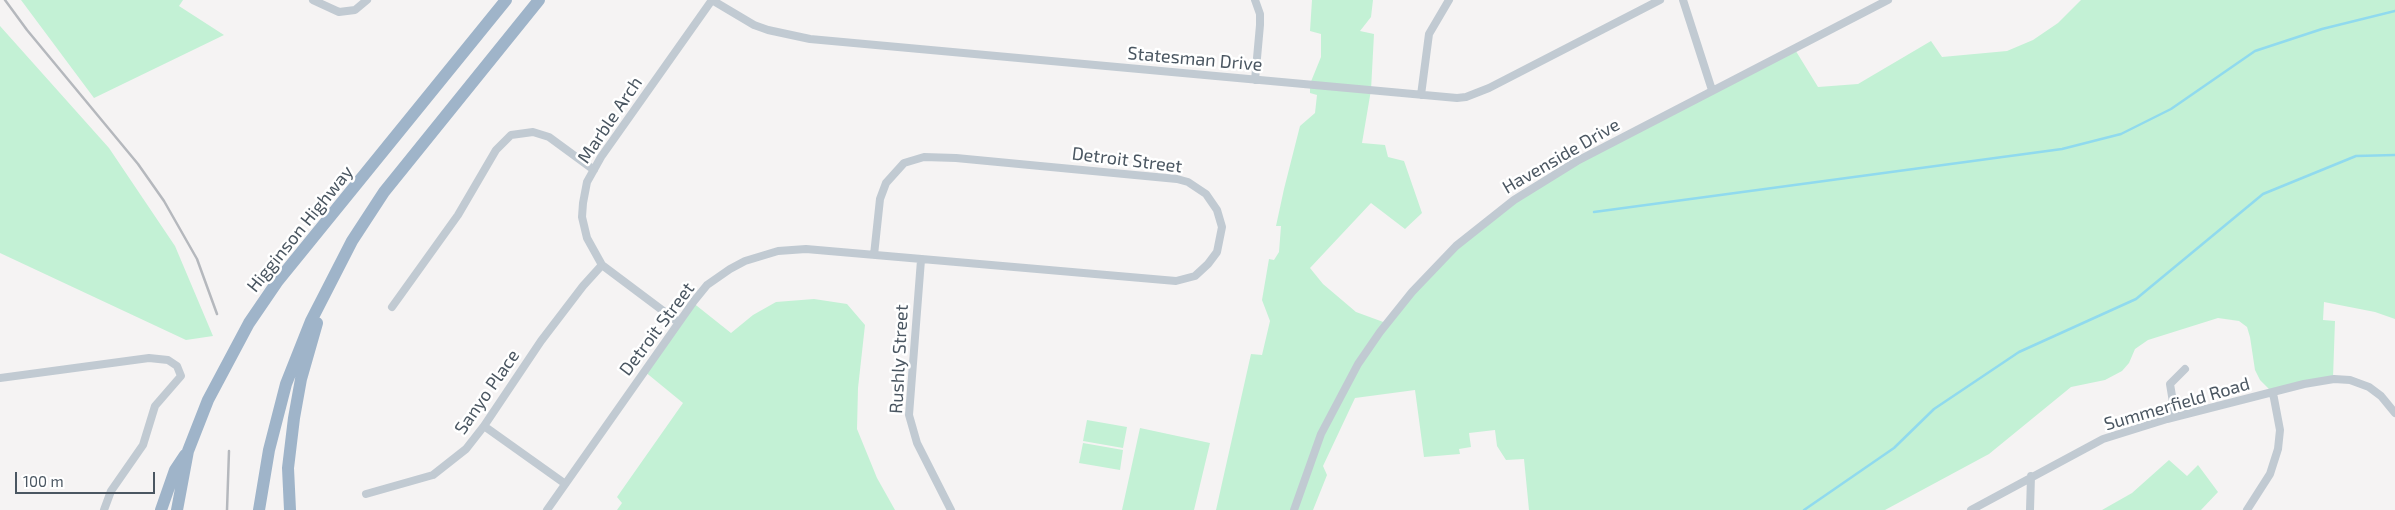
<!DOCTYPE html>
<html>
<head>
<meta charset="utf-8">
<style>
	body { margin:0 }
	#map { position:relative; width:2395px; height:510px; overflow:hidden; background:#f5f3f3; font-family:"Exo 2",sans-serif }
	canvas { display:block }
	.scale { position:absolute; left:15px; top:472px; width:140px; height:22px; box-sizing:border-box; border:2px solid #4a5661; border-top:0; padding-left:6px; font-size:15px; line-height:18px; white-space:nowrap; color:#4a5661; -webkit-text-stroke:4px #fff; paint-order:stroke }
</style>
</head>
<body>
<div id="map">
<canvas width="2395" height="510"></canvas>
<div class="scale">100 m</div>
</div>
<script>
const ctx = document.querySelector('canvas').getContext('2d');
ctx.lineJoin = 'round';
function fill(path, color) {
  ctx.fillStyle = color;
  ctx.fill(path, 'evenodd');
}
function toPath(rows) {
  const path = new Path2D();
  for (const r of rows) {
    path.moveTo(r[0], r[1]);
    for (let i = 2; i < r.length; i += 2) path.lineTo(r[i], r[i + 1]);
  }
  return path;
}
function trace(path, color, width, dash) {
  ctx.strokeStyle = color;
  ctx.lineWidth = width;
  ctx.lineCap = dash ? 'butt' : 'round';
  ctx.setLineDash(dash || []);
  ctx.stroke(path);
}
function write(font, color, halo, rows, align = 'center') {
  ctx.font = font + ' "Exo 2",sans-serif';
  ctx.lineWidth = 5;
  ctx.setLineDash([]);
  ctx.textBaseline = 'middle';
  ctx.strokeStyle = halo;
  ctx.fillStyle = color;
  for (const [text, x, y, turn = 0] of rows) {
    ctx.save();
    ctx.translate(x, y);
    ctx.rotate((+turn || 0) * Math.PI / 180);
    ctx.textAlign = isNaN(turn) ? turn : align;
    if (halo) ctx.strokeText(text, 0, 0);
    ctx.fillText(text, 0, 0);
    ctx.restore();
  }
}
const green = toPath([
	[21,0,183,0,179,6,224,35,94,98],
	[1312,0,1373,0,1371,17,1360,31,1374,34,1371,90,1362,143,1385,145,1388,157,1404,161,1422,213,1405,229,1371,203,1310,268,1323,284,1356,312,1386,323,1430,271,1523,193,1794,48,1818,87,1858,84,1931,41,1942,57,2007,51,2033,40,2058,23,2081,0,2395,0,2395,319,2375,312,2324,302,2323,320,2335,321,2333,378,2272,392,2260,380,2255,370,2250,337,2247,327,2239,321,2218,318,2148,340,2135,349,2129,363,2122,371,2105,380,2071,387,1989,454,1885,510,1529,510,1524,459,1506,460,1497,446,1495,430,1469,433,1471,447,1459,449,1460,454,1424,457,1415,390,1355,398,1323,466,1327,475,1313,510,1216,510,1251,354,1262,355,1270,321,1262,300,1269,259,1274,260,1279,252,1281,226,1276,226,1284,189,1300,126,1315,113,1317,95,1310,93,1310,84,1321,57,1321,34,1310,31],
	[0,26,109,148,175,246,213,336,186,340,0,253],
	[814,299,847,304,865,325,858,388,857,429,877,478,895,510,617,510,622,503,617,497,683,403,644,371,692,302,731,333,753,315,776,302],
	[1087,420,1127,427,1123,448,1083,441],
	[1140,428,1210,443,1194,510,1122,510],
	[1083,443,1123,450,1120,470,1079,463],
	[2169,460,2187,476,2198,465,2218,492,2201,510,2102,510,2132,493]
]);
const stream = toPath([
	[1594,212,2062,149,2121,134,2171,109,2255,51,2322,29,2395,11],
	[1804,510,1894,448,1934,409,2019,352,2136,299,2263,194,2356,156,2395,155]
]);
const minor = toPath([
	[313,0,339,12,355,10,367,0],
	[712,0,754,25,768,30,810,39,1457,98,1466,97,1489,88,1660,0],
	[1683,0,1712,90],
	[1255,80,1260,25,1260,14,1255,0],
	[1421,95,1429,34,1449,0],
	[921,260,909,415,917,443,951,510],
	[392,307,458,215,496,150,511,135,533,132,549,137,594,170],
	[678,322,602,265,587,238,582,217,583,203,587,182,601,157,712,0],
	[0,378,149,358,168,360,177,366,181,376,155,406,143,445,111,491,104,510],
	[2167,419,2173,402,2170,384,2185,369],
	[484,426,564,483],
	[366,494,433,475,466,449,484,426,541,341,583,286,602,265],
	[547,510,694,301,707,285,730,269,745,261,778,251,806,249,1176,281,1195,276,1208,264,1217,252,1222,227,1217,210,1206,194,1188,182,1177,179,956,158,924,157,904,163,886,183,880,199,874,255],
	[1294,510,1321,434,1358,364,1380,332,1412,292,1456,246,1514,200,1577,161,1888,0],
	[1971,510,2103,439,2167,419,2304,384,2334,379,2350,380,2369,387,2381,396,2395,413],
	[2030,510,2031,476],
	[2247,510,2270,474,2278,449,2280,430,2273,393]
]);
const trunk = toPath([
	[161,510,175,470,185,455],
	[177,510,188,451,208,400,249,323,277,282,506,0],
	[259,510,269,450,286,384,311,321,352,241,384,192,539,0],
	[290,510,288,468,294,418,301,379,317,323]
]);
const rail = toPath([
	[5,0,27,30,138,164,164,201,197,259,217,314],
	[227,510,229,451]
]);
const streetNames = [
	["Statesman Drive",1195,59,5],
	["Marble Arch",610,120,-56],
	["Havenside Drive",1561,156,-30],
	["Detroit Street",1127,160,7],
	["Higginson Highway",300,229,-51],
	["Detroit Street",657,329,-53],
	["Rushly Street",899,359,-87],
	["Sanyo Place",487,392,-55],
	["Summerfield Road",2177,404,-16]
];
fill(green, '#c3f1d5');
trace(stream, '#90daee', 2.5);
trace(minor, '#c1cad2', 8);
trace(trunk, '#9fb4c9', 12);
trace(rail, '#b5b8bd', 2.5);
write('18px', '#4a5661', '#fff', streetNames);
</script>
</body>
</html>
